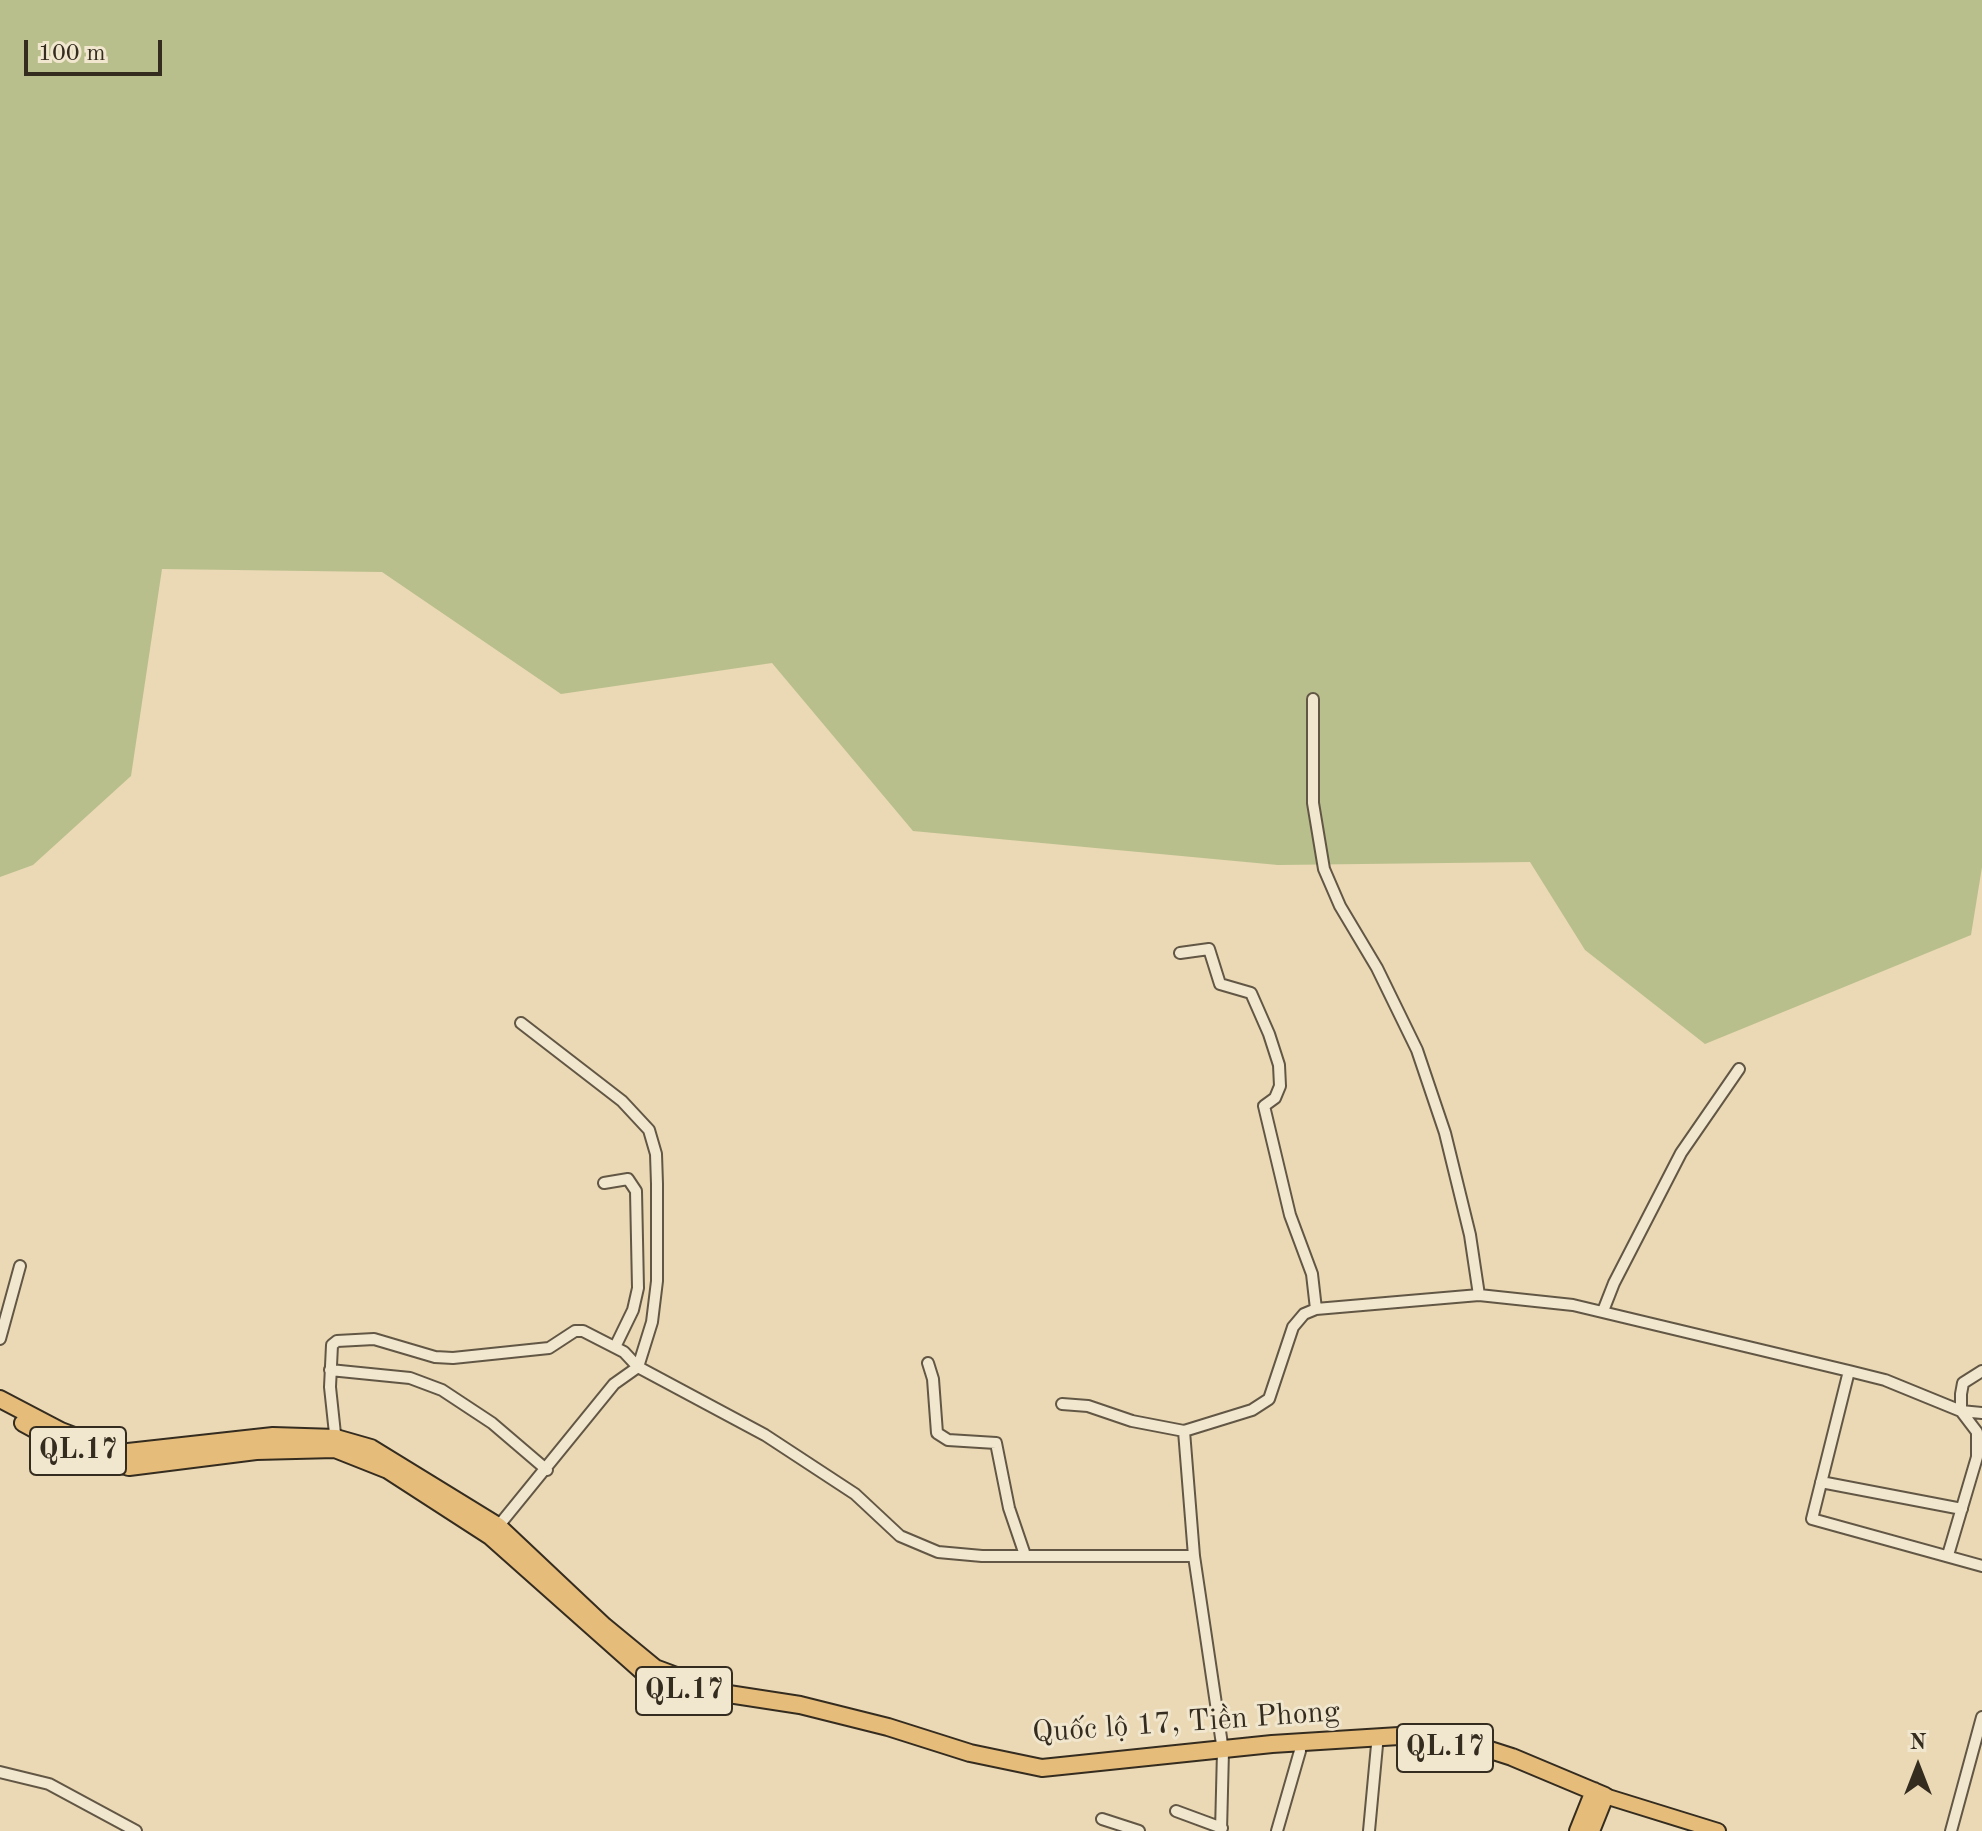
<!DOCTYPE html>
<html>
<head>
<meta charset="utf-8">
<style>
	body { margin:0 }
	#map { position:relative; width:1982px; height:1831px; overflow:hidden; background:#ead9b4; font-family:"Old Standard TT",serif }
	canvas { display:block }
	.north { position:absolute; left:1878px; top:1727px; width:80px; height:80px; -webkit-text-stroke:6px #f1e6ce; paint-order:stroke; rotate:0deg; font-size:22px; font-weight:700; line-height:32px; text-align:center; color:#352c20 }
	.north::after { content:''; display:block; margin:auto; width:28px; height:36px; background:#352c20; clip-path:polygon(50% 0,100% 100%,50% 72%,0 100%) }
	.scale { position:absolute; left:24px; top:40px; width:138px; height:36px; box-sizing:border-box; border:4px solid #352c20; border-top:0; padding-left:10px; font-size:24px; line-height:28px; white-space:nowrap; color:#352c20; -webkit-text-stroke:6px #f1e6ce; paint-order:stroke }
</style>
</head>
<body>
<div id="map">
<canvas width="1982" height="1831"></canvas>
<div class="north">N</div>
<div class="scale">100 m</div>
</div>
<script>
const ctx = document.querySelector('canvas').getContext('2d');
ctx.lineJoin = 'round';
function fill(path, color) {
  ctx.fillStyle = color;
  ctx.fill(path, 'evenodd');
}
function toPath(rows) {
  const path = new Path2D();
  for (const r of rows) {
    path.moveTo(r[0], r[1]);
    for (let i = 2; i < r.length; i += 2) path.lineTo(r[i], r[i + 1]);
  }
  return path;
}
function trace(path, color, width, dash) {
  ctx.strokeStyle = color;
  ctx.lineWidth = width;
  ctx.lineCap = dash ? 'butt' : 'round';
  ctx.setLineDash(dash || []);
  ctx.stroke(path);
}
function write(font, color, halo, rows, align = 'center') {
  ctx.font = font + ' "Old Standard TT",serif';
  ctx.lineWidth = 6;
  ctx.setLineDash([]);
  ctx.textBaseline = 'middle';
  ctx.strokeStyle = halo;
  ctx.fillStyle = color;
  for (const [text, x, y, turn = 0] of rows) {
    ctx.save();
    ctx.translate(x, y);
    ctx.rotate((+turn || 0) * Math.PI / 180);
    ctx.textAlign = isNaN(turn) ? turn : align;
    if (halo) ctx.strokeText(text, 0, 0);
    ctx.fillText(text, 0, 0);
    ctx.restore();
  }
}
const green = toPath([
	[0,0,1982,0,1982,867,1971,935,1705,1044,1585,950,1530,862,1278,865,913,831,772,663,561,694,382,572,162,569,131,776,33,865,0,877]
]);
const minor = toPath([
	[1313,699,1313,803,1324,869,1340,906,1377,968,1417,1050,1445,1133,1470,1235,1479,1295],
	[1180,953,1209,949,1220,984,1251,993,1269,1034,1279,1065,1280,1086,1275,1098,1264,1106,1290,1215,1312,1274,1316,1309],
	[604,1183,628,1179,636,1191,638,1288,633,1310,615,1347],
	[1603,1311,1614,1283,1681,1153,1739,1069],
	[0,1339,20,1266],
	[928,1363,933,1379,937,1433,948,1440,996,1443,1009,1508,1025,1555],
	[330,1370,410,1378,442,1390,492,1423,547,1470],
	[1849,1371,1885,1380,1961,1411,1982,1413],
	[1062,1404,1088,1406,1132,1421,1184,1431],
	[336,1443,330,1387,332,1345,337,1341,374,1339,435,1357,453,1358,549,1348,575,1331,583,1331,624,1352,638,1367,765,1435,855,1494,900,1536,938,1552,982,1556,1194,1556],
	[1821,1482,1962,1509],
	[496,1529,614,1384,638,1367,652,1322,657,1281,657,1184,656,1154,649,1130,622,1101,521,1023],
	[1948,1555,1977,1457,1977,1432,1961,1411,1961,1394,1963,1383,1982,1371],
	[0,1772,49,1784,136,1831],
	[1176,1811,1222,1828],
	[1102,1819,1139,1831],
	[1221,1831,1223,1751,1194,1556,1184,1431,1252,1410,1269,1399,1293,1327,1304,1314,1316,1309,1479,1295,1573,1305,1849,1371,1812,1519,1982,1566],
	[1277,1831,1300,1751],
	[1369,1831,1377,1745],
	[1951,1831,1982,1717]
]);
const major = toPath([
	[1605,1796,1718,1831]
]);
const highway = toPath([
	[0,1399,61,1431,119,1453,273,1436,336,1438,371,1448,498,1526,604,1626,655,1668,722,1693,800,1705,888,1727,970,1753,1042,1768,1272,1744,1399,1736,1453,1738,1512,1757,1605,1796,1591,1831],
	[23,1423,69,1448,129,1467,256,1451,335,1449,388,1470,490,1536,642,1671,704,1698],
	[1578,1831,1594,1791]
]);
const shields = [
	[78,1451,96],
	[684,1691,96],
	[1445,1748,96]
];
const shieldNames = [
	["QL.17",78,1451],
	["QL.17",684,1691],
	["QL.17",1445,1748]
];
const streetNames = [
	["Quốc lộ 17, Tiền Phong",1186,1723,-4]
];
fill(green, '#b8bf8c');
trace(minor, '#625745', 14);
trace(major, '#352c20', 18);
trace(highway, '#352c20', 20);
trace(minor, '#f1e6ce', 10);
trace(major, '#e5bc7a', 14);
trace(highway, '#e5bc7a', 16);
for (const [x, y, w] of shields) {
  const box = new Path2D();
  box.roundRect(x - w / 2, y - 24, w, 48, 6);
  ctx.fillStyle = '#f1e6ce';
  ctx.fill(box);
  trace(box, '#352c20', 2);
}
write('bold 28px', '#352c20', null, shieldNames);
write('30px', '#352c20', '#f1e6ce', streetNames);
</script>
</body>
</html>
